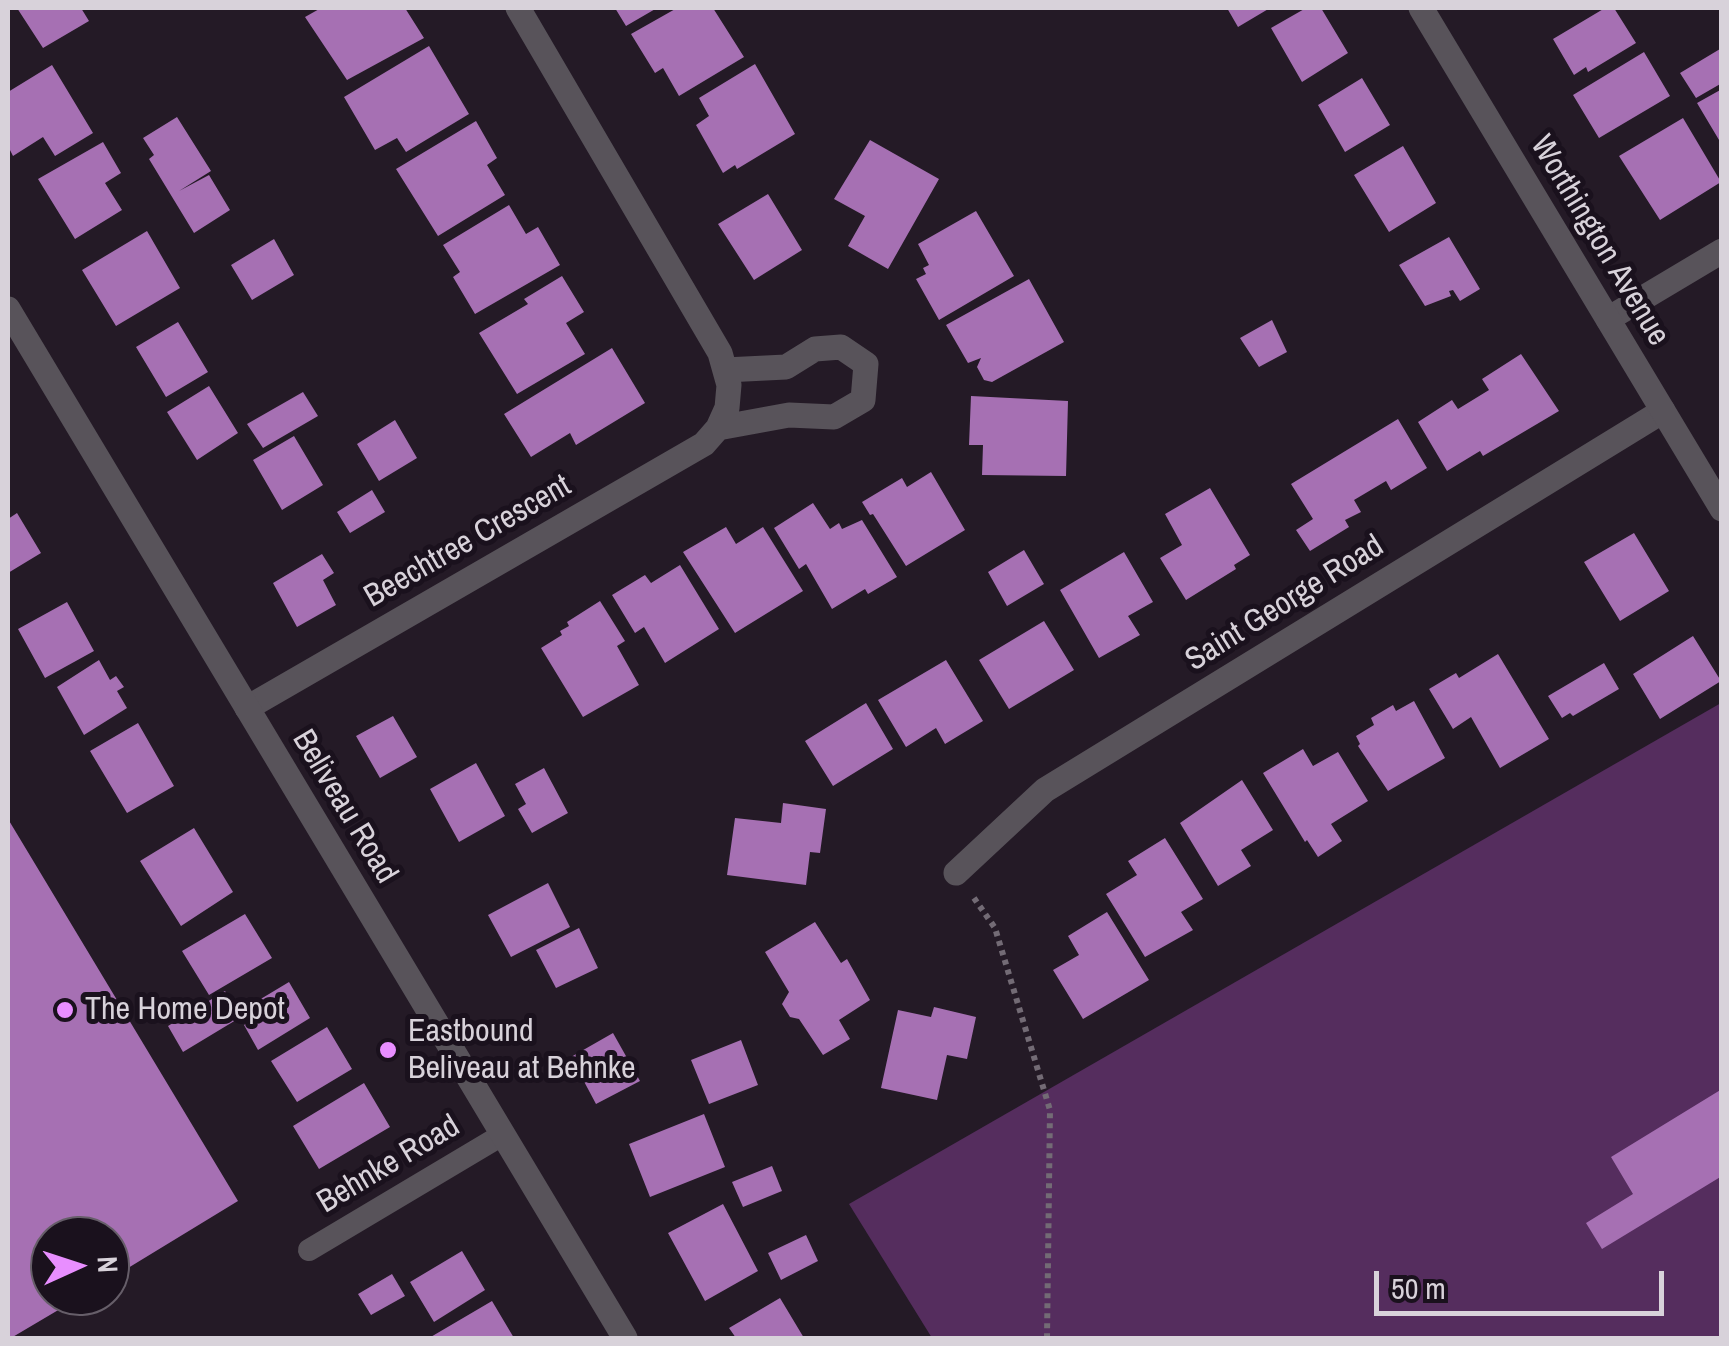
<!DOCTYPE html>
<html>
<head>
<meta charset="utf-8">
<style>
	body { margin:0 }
	#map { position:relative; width:1729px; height:1346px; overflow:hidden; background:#241a26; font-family:"Archivo Narrow",sans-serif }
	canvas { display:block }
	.frame { position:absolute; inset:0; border:10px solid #d8d2da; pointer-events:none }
	.north { position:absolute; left:30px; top:1216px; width:100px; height:100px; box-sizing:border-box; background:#1a111d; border:2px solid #665e69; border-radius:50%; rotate:87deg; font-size:28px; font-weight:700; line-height:40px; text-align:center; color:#d8d2da }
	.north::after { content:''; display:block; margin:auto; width:35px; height:45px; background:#e88eff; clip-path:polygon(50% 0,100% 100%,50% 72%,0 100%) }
	.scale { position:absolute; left:1374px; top:1271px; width:290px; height:45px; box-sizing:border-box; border:5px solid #d8d2da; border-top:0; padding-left:12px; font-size:30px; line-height:35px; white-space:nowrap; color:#d8d2da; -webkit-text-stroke:8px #1a111d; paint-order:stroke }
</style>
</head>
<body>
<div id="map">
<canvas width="1729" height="1346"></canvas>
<div class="frame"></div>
<div class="north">N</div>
<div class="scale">50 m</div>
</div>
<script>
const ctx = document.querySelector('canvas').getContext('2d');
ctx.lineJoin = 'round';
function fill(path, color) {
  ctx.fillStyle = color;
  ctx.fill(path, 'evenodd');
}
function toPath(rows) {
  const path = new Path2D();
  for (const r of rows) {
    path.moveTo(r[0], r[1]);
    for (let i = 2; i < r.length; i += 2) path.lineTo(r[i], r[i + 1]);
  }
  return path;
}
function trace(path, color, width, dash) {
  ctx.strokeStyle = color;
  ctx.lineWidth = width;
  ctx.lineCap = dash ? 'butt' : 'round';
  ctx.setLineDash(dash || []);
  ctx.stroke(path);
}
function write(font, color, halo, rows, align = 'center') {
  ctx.font = font + ' "Archivo Narrow",sans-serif';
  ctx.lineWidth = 10;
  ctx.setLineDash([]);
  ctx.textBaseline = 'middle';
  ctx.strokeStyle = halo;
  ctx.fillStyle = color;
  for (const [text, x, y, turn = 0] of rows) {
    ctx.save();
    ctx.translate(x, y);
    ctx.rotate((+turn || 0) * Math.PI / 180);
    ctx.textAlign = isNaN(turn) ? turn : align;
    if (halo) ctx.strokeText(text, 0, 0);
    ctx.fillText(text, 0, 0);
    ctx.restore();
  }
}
const green = toPath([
	[1721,703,1721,1338,932,1338,849,1204]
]);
const building = toPath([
	[17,8,81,8,89,21,43,48],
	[321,8,405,8,424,38,347,80,305,17],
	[615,8,657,8,626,26],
	[677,8,713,8,744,57,679,96,663,68,655,73,631,34],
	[1227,8,1270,8,1238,27],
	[1306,8,1321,8,1348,53,1302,82,1271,28],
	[1605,8,1614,8,1636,43,1588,72,1586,67,1574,75,1553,39],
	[429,46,469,114,406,152,397,138,375,150,344,97],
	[1720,49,1722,83,1696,98,1680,73],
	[1644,52,1670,96,1599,138,1573,95],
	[755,64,795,134,737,169,735,165,723,173,696,125,709,116,699,98],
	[52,65,93,133,55,156,43,137,13,156,8,146,8,92],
	[1362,78,1390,125,1345,152,1318,105],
	[1722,89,1722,145,1697,103],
	[177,117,211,171,179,191,209,175,230,210,194,233,149,159,154,155,143,138],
	[1683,118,1721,182,1660,220,1619,156],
	[476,121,497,158,487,165,505,195,438,236,396,169],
	[870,140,939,179,888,269,848,246,865,216,834,199],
	[103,142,121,173,105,183,122,210,75,239,38,179],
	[1403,146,1436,203,1389,232,1354,175],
	[768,194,802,250,754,280,718,224],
	[509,205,526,234,538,227,560,265,475,314,453,277,460,272,443,245],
	[976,211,1014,276,939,320,916,279,926,274,923,268,929,265,918,244],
	[147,231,180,288,116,326,82,270],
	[1449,237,1480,289,1460,301,1453,290,1449,291,1451,296,1425,306,1399,265],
	[274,239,294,275,252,300,231,265],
	[562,276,584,312,566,323,585,354,517,394,479,333,528,304,524,299],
	[1029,279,1064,342,992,382,984,380,977,367,981,358,968,363,946,325],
	[1272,320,1287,352,1259,367,1240,338],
	[178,322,208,372,166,397,136,347],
	[612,348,645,403,576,445,570,433,531,457,504,414],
	[1521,354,1559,411,1483,456,1480,451,1447,471,1418,422,1452,400,1458,409,1489,390,1482,379],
	[209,386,238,433,197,460,167,412],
	[303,392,318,416,263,448,247,424],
	[971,396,1068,401,1066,476,982,475,983,445,969,445],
	[1398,419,1427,468,1391,490,1386,481,1354,500,1361,512,1345,520,1349,527,1310,551,1296,530,1313,519,1291,484],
	[395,420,417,458,379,481,357,444],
	[294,436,323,485,282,510,253,460],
	[931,472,965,530,906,566,873,514,870,515,862,502,902,478,907,487],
	[1210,488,1250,555,1234,565,1236,569,1186,600,1160,558,1182,545,1165,514],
	[372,490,385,512,350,533,337,512],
	[813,503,830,529,839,523,842,529,862,520,897,577,868,594,865,589,832,609,806,564,799,569,774,528],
	[17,513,41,553,8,573,8,519],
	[726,527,736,544,763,527,803,591,735,633,683,552],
	[1634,533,1669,591,1620,621,1584,562],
	[1024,550,1044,584,1007,606,988,572],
	[1124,552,1153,602,1128,616,1140,635,1099,658,1060,590],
	[322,554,334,573,323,580,336,605,297,627,273,583],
	[680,565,719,629,665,663,644,627,635,633,612,595,645,575,651,583],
	[600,601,625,641,617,646,639,685,583,717,541,648,562,635,560,631,569,626,567,622],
	[67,602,94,651,45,678,18,629],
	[1044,621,1074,670,1009,709,979,660],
	[1693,636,1721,681,1660,719,1633,674],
	[1498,654,1549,739,1500,768,1471,717,1453,729,1429,689,1456,673,1459,678],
	[99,660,110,680,116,676,124,687,117,691,127,708,84,735,57,687],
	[946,660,983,721,945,744,936,728,906,747,878,700],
	[1604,663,1619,689,1573,716,1570,713,1562,718,1548,696],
	[1414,701,1445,758,1388,791,1358,746,1360,744,1356,736,1374,725,1371,718,1393,705,1396,711],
	[866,703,893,749,833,786,805,741],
	[393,716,417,757,380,778,356,736],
	[138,723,174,786,127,813,90,751],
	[1303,749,1313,766,1338,752,1368,801,1331,824,1342,841,1318,857,1307,840,1305,842,1263,773],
	[476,763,505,816,459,842,430,789],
	[544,768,568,813,532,833,518,809,526,804,515,784],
	[1242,780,1273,830,1241,850,1251,866,1218,886,1180,823],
	[783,803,826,809,820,853,810,852,806,885,727,875,735,818,781,823],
	[8,819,238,1201,110,1279,110,1236,50,1236,50,1296,82,1296,11,1338,8,1338],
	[194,828,233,892,181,926,140,861],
	[1165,838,1203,899,1181,912,1193,930,1145,957,1106,894,1137,875,1128,861],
	[548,883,570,927,511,957,488,915],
	[1107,912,1149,980,1083,1019,1053,970,1079,955,1068,936],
	[245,914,272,958,209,995,182,951],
	[815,922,841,963,847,959,870,1000,839,1020,850,1039,823,1055,799,1019,790,1017,782,1004,789,992,765,952],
	[579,928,598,968,556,988,536,950],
	[289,982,310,1018,258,1050,244,1025,260,1014,254,1003],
	[225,991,241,1017,183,1052,168,1026],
	[934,1007,976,1017,967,1059,947,1055,937,1100,881,1088,898,1010,931,1017],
	[327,1027,352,1069,297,1102,271,1061],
	[613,1033,640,1081,596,1104,571,1057],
	[741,1040,758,1085,709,1104,691,1060],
	[364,1083,390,1127,319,1169,293,1126],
	[1722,1089,1722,1176,1602,1249,1586,1223,1633,1194,1611,1157],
	[704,1114,725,1167,650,1197,629,1144],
	[772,1166,782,1191,743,1207,732,1182],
	[723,1204,758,1271,705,1301,668,1233],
	[806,1235,818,1261,781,1280,768,1253],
	[462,1251,485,1290,434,1322,410,1282],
	[392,1274,405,1296,371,1315,358,1294],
	[780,1298,804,1338,736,1338,729,1328],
	[492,1301,514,1338,429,1338]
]);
const path = toPath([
	[974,898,995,928,1050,1110,1047,1338]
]);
const service = toPath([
	[309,1250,502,1135]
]);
const minor = toPath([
	[1608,319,1722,251],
	[718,428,789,415,834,417,863,400,866,364,841,347,815,349,786,367,725,370],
	[247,708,704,444,718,428,727,408,729,385,720,353,518,8],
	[956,873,1045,790,1663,411]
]);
const tertiary = toPath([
	[1421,8,1722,509],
	[8,309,625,1338]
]);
const markers = [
	[65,1010,10,"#e88eff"],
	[388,1050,10,"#e88eff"]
];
const streetNames = [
	["Worthington Avenue",1599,241,59],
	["Beechtree Crescent",468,542,-30],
	["Saint George Road",1285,604,-32],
	["Beliveau Road",344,807,59],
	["Behnke Road",389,1165,-31]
];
const poiNames = [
	["The Home Depot",85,1010],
	["Eastbound",408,1032],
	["Beliveau at Behnke",408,1069]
];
fill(green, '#552d5e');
fill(building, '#a670b3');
trace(path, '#736b75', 6, [5, 5]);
trace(service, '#58535a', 22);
trace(minor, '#58535a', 25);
trace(tertiary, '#58535a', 25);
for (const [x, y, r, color] of markers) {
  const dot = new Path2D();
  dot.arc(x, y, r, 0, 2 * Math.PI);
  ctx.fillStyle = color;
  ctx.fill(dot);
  trace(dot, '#1a111d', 4);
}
write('32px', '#d8d2da', '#1a111d', streetNames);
write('32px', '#d8d2da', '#1a111d', poiNames, 'left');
</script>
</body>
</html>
